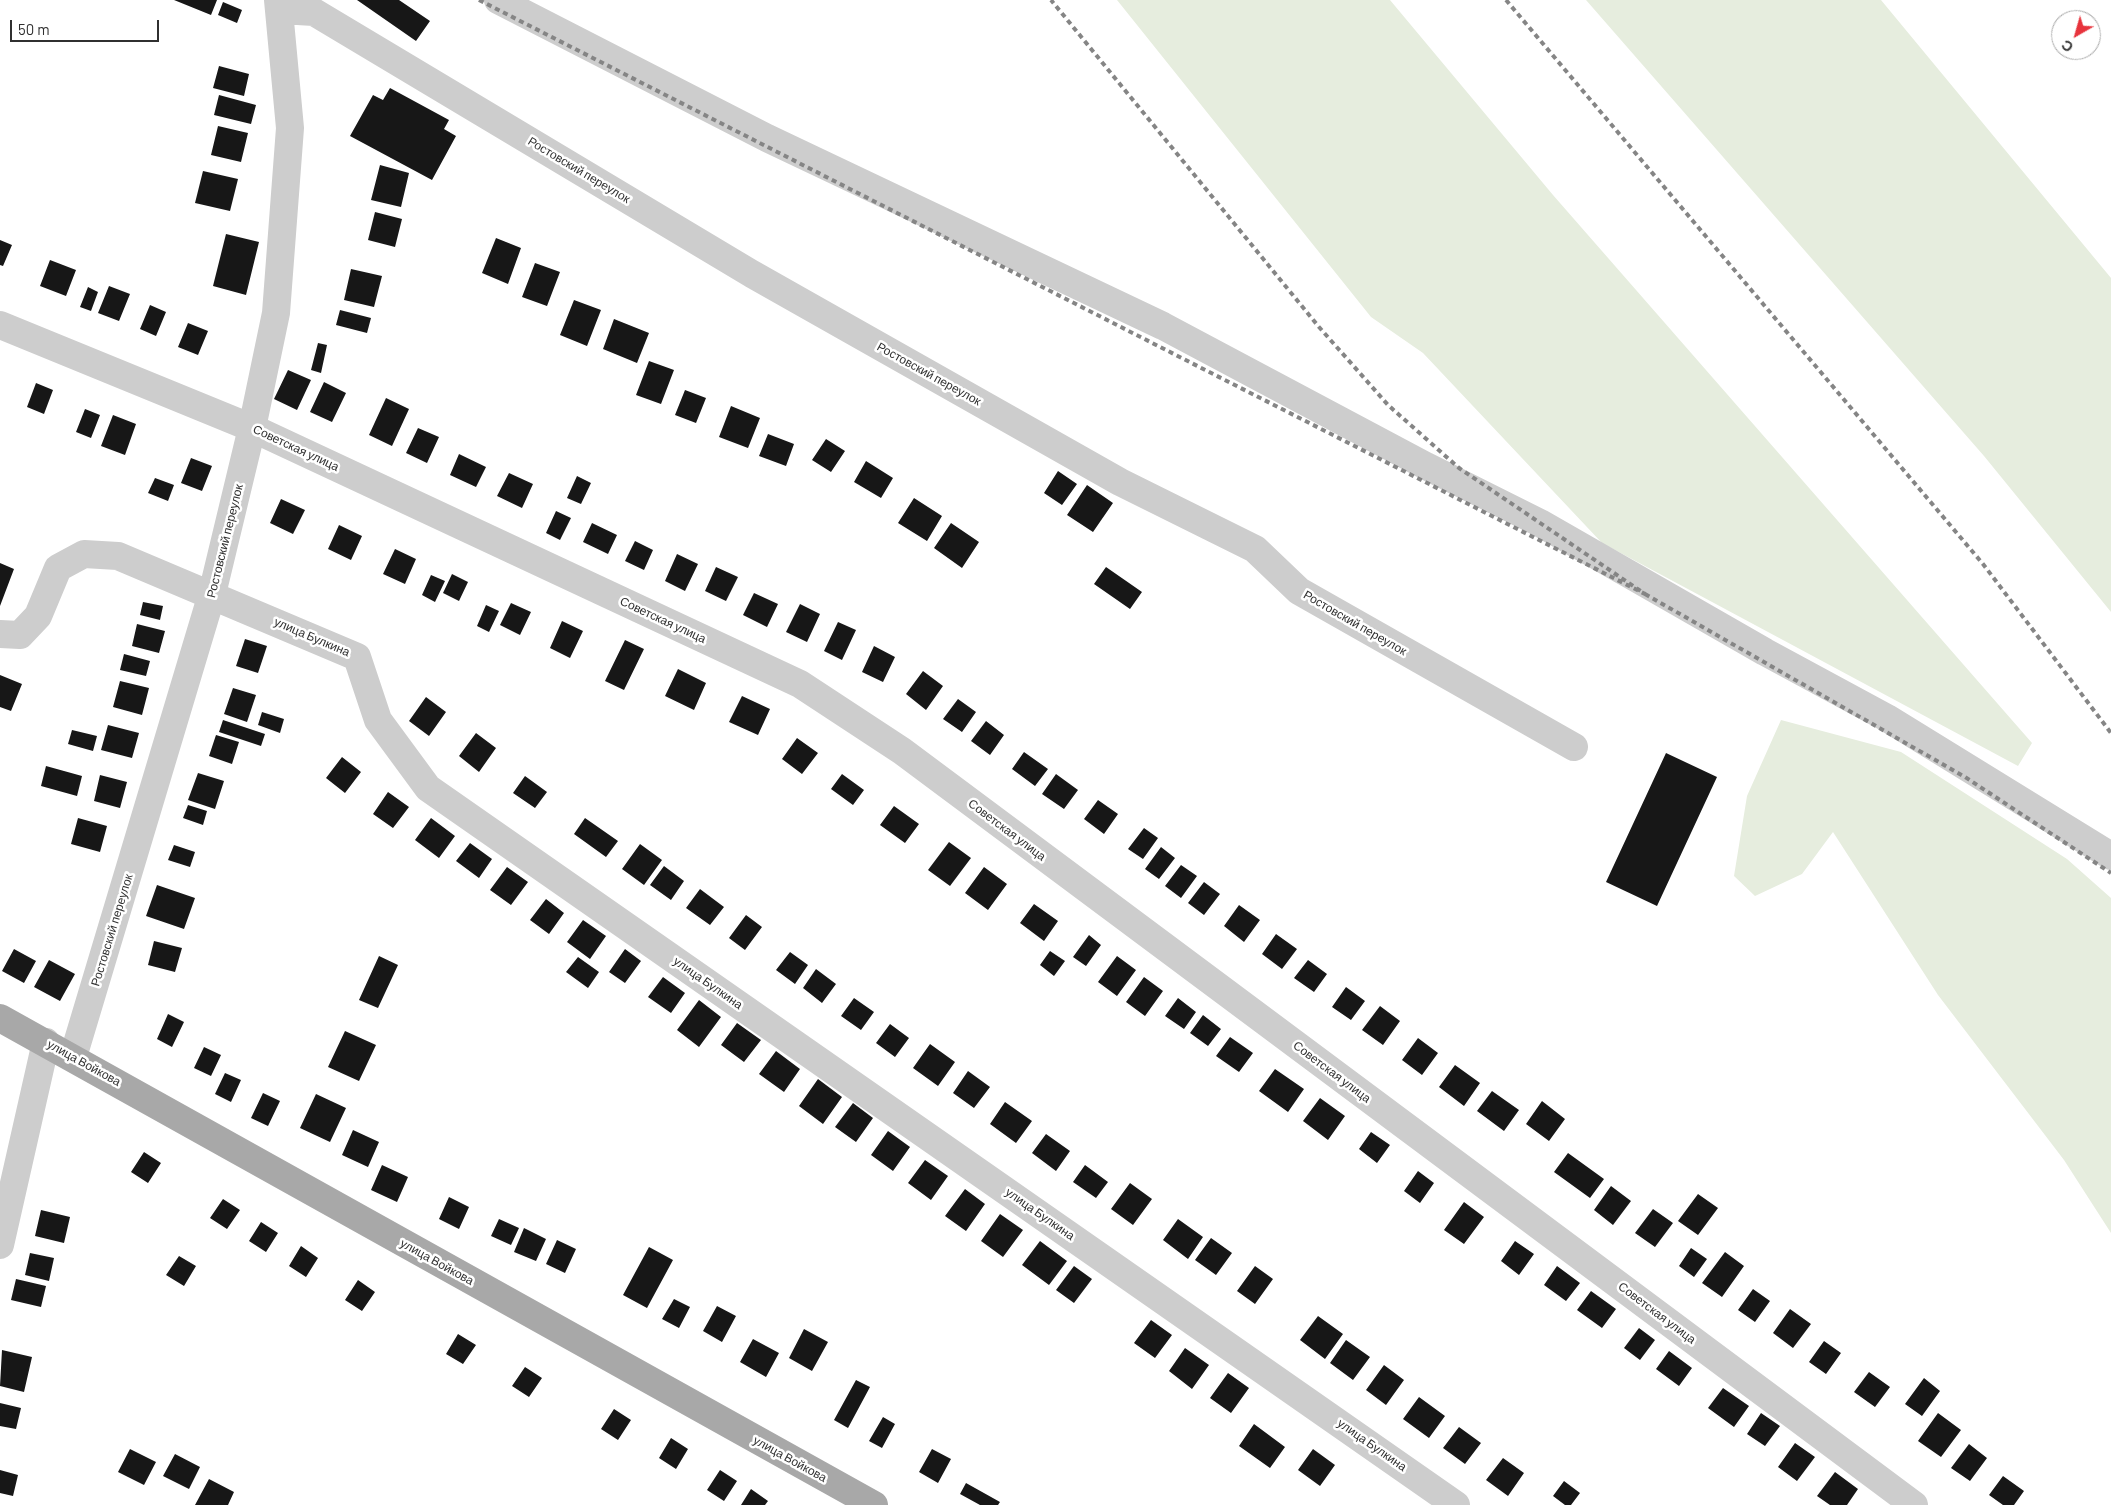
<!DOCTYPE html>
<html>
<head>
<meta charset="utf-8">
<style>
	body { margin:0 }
	#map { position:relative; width:2111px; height:1505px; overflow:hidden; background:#fff; font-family:Barlow,sans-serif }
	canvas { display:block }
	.north { position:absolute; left:2051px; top:10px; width:50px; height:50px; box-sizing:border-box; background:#fff; border:1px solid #acacac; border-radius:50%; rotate:218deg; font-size:14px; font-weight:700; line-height:20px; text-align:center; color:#303030 }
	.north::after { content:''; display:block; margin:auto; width:18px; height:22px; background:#e7333c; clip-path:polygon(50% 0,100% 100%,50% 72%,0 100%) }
	.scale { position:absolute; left:10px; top:20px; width:149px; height:22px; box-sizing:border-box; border:2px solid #303030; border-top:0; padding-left:6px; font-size:15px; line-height:18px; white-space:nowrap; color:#303030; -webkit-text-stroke:4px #fff; paint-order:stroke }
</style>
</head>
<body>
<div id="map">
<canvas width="2111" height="1505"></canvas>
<div class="north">С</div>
<div class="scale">50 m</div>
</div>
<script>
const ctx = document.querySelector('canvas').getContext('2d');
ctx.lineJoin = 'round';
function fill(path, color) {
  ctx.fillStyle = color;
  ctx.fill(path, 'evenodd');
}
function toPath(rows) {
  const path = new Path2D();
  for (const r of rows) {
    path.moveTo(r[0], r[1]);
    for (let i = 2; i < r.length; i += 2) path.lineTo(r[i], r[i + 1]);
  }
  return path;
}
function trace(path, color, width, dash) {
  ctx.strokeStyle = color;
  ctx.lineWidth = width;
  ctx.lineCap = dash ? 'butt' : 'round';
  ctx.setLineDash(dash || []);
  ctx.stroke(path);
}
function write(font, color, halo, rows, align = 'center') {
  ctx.font = font + ' Barlow,sans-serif';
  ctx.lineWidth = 5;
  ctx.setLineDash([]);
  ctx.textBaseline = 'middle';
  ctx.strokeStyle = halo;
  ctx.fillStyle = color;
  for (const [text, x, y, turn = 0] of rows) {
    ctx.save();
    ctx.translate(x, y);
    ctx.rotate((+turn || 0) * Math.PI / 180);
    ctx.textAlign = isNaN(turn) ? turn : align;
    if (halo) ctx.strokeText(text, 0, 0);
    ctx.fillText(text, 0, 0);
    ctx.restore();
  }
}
const green = toPath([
	[1117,0,1390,0,1553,195,2032,743,2018,766,1602,543,1423,353,1371,317],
	[1586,0,1881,0,2111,278,2111,612,1984,456],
	[1781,720,1901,752,2067,859,2111,898,2111,1233,2064,1160,1938,995,1833,832,1802,874,1755,896,1734,876,1747,796]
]);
const building = toPath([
	[174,0,217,0,211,15],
	[357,0,399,0,430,21,416,41],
	[223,2,242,10,237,23,218,15],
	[219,66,249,74,244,96,213,88],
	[390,88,449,120,444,129,456,136,432,180,350,136,373,95,383,100],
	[219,95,256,105,251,124,214,115],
	[218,126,248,133,241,162,211,155],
	[380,165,409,173,401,207,371,200],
	[203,171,238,179,230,211,195,203],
	[375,212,402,219,395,247,368,240],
	[226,234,259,242,246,295,213,286],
	[496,238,521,248,508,284,482,273],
	[0,240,12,245,3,266,0,265],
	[50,260,76,270,66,296,40,286],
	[535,263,560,272,547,306,522,297],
	[351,269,382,276,374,307,344,300],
	[109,286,130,294,119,321,98,313],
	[88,287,98,292,91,311,80,307],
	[574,300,601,310,587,346,560,335],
	[150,305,166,312,156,336,140,329],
	[340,310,371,318,367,333,336,325],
	[614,319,649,333,637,363,603,349],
	[188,323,208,331,198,355,178,347],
	[318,343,327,345,321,373,311,370],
	[649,361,674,370,661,404,636,395],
	[288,370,311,380,297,410,274,399],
	[324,382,346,393,332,422,310,412],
	[36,383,53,390,44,414,27,407],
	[685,390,706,398,696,423,675,415],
	[386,398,409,409,392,446,369,435],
	[731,406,760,418,748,448,719,437],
	[85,409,100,415,91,438,76,432],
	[113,415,136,424,125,455,101,446],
	[418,428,439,437,427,463,406,453],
	[768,434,794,444,786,466,759,456],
	[826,439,845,451,831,472,812,460],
	[459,454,486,467,476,487,450,475],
	[191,458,212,466,202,491,181,483],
	[866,461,893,478,881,498,854,482],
	[1058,471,1077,484,1062,505,1044,493],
	[509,473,533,484,522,508,497,496],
	[577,476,591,483,581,504,567,498],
	[155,478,174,485,168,501,148,493],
	[1087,485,1113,503,1093,532,1067,515],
	[914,498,942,516,927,541,898,523],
	[281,499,305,510,293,534,270,523],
	[556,511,571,518,560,540,546,533],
	[592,523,617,535,608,554,583,542],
	[951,523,979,542,962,568,934,548],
	[339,525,362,536,351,560,328,549],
	[635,541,653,550,644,570,625,561],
	[395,549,416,559,405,584,383,574],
	[677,554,698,564,685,591,665,581],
	[0,563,14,569,0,606],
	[716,567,738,577,726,601,705,591],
	[1106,567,1142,592,1130,609,1094,584],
	[452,574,468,582,459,601,443,593],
	[431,575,445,581,435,602,422,595],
	[754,593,778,604,767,627,743,615],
	[143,602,163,606,160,620,140,615],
	[511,603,531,612,520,635,500,625],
	[800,604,820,614,807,642,786,632],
	[486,605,499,611,489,632,477,626],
	[562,621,583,631,570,658,550,648],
	[838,622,856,630,842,660,824,651],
	[137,624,165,631,159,653,132,646],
	[245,639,267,646,258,673,236,666],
	[625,640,644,649,624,690,605,681],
	[874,646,895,657,883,682,862,672],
	[124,654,150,661,146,676,120,670],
	[678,669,706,683,694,710,665,696],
	[923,671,943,686,926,710,906,694],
	[0,675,22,684,11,711,0,707],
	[120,681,149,688,142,715,113,707],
	[233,688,256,695,247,722,224,714],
	[742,696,770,709,758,735,729,722],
	[426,697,446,712,429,736,409,721],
	[958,699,976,712,962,732,943,719],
	[262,712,284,719,280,733,258,725],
	[223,720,265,734,261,746,219,732],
	[986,721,1004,735,990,755,971,741],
	[108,725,139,733,132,758,101,750],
	[72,730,97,736,93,751,68,744],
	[476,733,496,748,479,772,459,756],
	[216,735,239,742,232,764,209,756],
	[797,738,818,753,802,774,782,759],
	[1024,752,1048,769,1035,786,1012,769],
	[1666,753,1717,777,1657,906,1606,882],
	[342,757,361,772,345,793,326,778],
	[46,766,82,776,77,796,41,786],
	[198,773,224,781,215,809,188,800],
	[842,774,864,790,853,805,831,789],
	[1056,774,1078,790,1064,809,1042,794],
	[100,775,127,782,120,808,94,801],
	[525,776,547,792,535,808,513,793],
	[388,792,409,807,393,828,373,814],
	[1098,800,1118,814,1104,834,1084,819],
	[188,805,207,811,203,825,183,818],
	[894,806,919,824,905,843,880,825],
	[78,818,107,826,100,852,71,844],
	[431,818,455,836,439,858,415,840],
	[585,818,618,841,606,857,574,834],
	[1144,828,1158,838,1143,859,1128,849],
	[949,842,971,858,950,886,928,870],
	[470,843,492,859,479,878,456,861],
	[640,844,662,860,644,885,622,869],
	[174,845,195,852,190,867,168,860],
	[1161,847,1175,858,1159,879,1145,869],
	[1181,865,1197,876,1181,898,1165,886],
	[664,866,684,881,671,900,650,885],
	[507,867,528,882,511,905,490,890],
	[984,867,1007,884,988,910,965,893],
	[1204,882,1220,894,1204,915,1188,903],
	[157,885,195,898,184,929,146,916],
	[700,889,724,907,710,925,686,908],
	[546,899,564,913,549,934,530,920],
	[1034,904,1058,921,1044,941,1020,923],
	[1239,905,1260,920,1244,942,1224,926],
	[746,915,762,927,745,950,729,938],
	[583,920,606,936,590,959,567,942],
	[1276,934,1297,949,1282,969,1262,954],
	[1089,935,1101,945,1086,966,1073,957],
	[154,941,182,948,175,972,148,965],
	[14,949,36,961,24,983,2,971],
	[625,949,641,961,625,983,609,972],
	[1050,951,1065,961,1054,976,1040,965],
	[790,952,808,965,795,984,776,970],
	[379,956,398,965,378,1008,359,1000],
	[1117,956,1136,970,1117,996,1098,982],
	[578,957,599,972,588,988,566,972],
	[49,960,75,974,60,1001,34,987],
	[1308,960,1327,974,1314,992,1294,978],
	[816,969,836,984,822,1003,803,988],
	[663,977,685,993,671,1013,648,997],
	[1144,977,1163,991,1145,1016,1126,1002],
	[1346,987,1365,1001,1351,1020,1332,1007],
	[854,998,874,1012,861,1030,841,1016],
	[1178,998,1196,1012,1184,1029,1165,1016],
	[699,1000,721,1017,699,1047,677,1030],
	[1380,1006,1400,1021,1383,1045,1362,1030],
	[168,1014,184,1022,172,1047,157,1039],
	[1203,1015,1221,1029,1208,1046,1190,1033],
	[737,1023,761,1040,744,1062,721,1045],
	[890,1024,909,1038,895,1057,876,1043],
	[345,1031,376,1045,359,1081,328,1067],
	[1230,1037,1253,1053,1239,1072,1216,1056],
	[1418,1038,1438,1053,1422,1075,1402,1060],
	[930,1044,955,1062,938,1086,913,1068],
	[204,1047,221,1055,211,1076,194,1068],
	[776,1051,800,1069,784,1092,759,1074],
	[1455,1065,1480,1083,1464,1106,1439,1087],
	[1275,1069,1304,1089,1288,1112,1259,1091],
	[968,1071,990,1087,974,1108,953,1093],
	[225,1073,241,1080,231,1102,215,1094],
	[818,1079,842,1097,823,1124,799,1106],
	[1492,1091,1519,1110,1504,1131,1477,1111],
	[263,1093,280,1101,268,1126,251,1118],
	[316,1094,346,1108,330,1142,300,1128],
	[1320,1098,1345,1116,1328,1140,1303,1121],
	[1542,1101,1565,1119,1549,1141,1526,1124],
	[1005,1102,1032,1121,1016,1143,990,1124],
	[853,1103,873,1118,856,1142,835,1127],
	[353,1130,379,1142,368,1167,342,1155],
	[888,1131,910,1147,893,1171,871,1155],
	[1371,1132,1390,1145,1377,1163,1359,1149],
	[1046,1134,1070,1151,1056,1171,1032,1153],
	[144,1152,161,1163,148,1183,131,1172],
	[1568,1153,1604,1179,1590,1198,1554,1172],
	[925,1160,948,1176,931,1200,908,1183],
	[382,1165,408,1177,397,1202,371,1190],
	[1085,1165,1108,1182,1096,1198,1073,1182],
	[1418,1171,1434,1183,1420,1203,1404,1191],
	[1130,1183,1152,1199,1133,1225,1111,1209],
	[1611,1186,1631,1201,1613,1225,1594,1210],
	[965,1189,985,1204,966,1231,945,1216],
	[1698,1194,1718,1208,1698,1235,1678,1221],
	[449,1197,469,1207,459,1229,439,1219],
	[223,1199,240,1210,227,1229,210,1218],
	[1464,1202,1484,1217,1464,1244,1444,1230],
	[1653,1209,1673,1223,1655,1247,1635,1233],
	[41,1210,70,1217,64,1243,35,1236],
	[1000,1214,1023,1230,1003,1257,981,1241],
	[499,1219,519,1228,511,1245,491,1236],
	[1178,1219,1203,1237,1188,1259,1163,1240],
	[261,1222,278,1233,266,1252,249,1241],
	[524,1228,546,1239,536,1261,514,1252],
	[1211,1238,1232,1253,1216,1275,1195,1260],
	[557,1240,576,1249,565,1273,546,1264],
	[1040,1241,1067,1261,1049,1285,1022,1265],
	[1515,1241,1534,1254,1519,1275,1501,1261],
	[301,1246,318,1258,306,1277,289,1266],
	[649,1247,673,1260,647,1308,623,1295],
	[1691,1248,1707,1259,1694,1277,1679,1266],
	[1725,1252,1744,1266,1722,1297,1702,1283],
	[30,1253,54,1258,49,1281,25,1275],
	[179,1256,196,1266,184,1286,166,1275],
	[1074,1266,1092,1279,1074,1303,1056,1290],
	[1255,1266,1273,1279,1255,1304,1237,1291],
	[1557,1266,1580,1283,1566,1301,1544,1285],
	[16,1279,46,1286,41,1307,11,1300],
	[358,1280,375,1292,362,1311,345,1300],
	[1753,1289,1770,1301,1755,1322,1738,1310],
	[1591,1291,1616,1309,1602,1328,1577,1310],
	[674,1299,690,1307,679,1328,662,1319],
	[717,1306,736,1316,722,1342,703,1331],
	[1790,1309,1811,1324,1793,1348,1773,1333],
	[1318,1316,1343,1334,1325,1359,1300,1340],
	[1151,1320,1172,1335,1155,1358,1134,1343],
	[1639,1328,1655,1340,1640,1360,1624,1348],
	[804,1329,828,1342,812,1371,789,1358],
	[458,1334,476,1345,463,1364,446,1354],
	[753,1339,779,1353,766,1377,740,1362],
	[1346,1340,1370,1357,1353,1380,1330,1363],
	[1824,1341,1841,1353,1826,1374,1809,1362],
	[1185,1348,1209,1365,1192,1389,1169,1371],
	[2,1350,32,1357,24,1392,0,1386],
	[1669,1351,1692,1368,1679,1386,1656,1369],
	[1384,1365,1404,1380,1386,1405,1366,1390],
	[525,1367,542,1378,529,1397,512,1386],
	[1869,1372,1890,1387,1875,1407,1854,1392],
	[1228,1373,1249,1388,1231,1413,1210,1398],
	[1924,1378,1940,1391,1922,1416,1905,1404],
	[856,1380,870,1387,848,1428,834,1420],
	[1723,1388,1749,1406,1734,1427,1708,1408],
	[1419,1397,1445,1416,1429,1438,1403,1419],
	[0,1403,21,1408,16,1429,0,1426],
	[614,1409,631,1420,618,1440,601,1429],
	[1761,1413,1780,1426,1765,1446,1747,1434],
	[1938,1413,1961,1430,1941,1457,1918,1441],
	[883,1417,895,1424,882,1448,869,1441],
	[1254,1424,1285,1447,1270,1468,1239,1446],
	[1459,1427,1481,1443,1465,1464,1443,1448],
	[671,1438,688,1449,676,1469,659,1458],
	[1795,1443,1815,1457,1797,1481,1778,1467],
	[1969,1444,1987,1458,1970,1481,1951,1468],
	[130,1449,156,1462,144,1485,118,1472],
	[932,1449,951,1459,938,1483,919,1472],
	[1313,1449,1335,1465,1320,1486,1298,1470],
	[175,1454,200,1467,189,1489,163,1476],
	[1503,1458,1524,1473,1508,1496,1486,1480],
	[0,1470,18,1475,13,1496,0,1493],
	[720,1470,737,1481,724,1501,707,1490],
	[1835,1472,1858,1489,1847,1505,1830,1505,1817,1496],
	[2003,1476,2024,1491,2014,1505,2003,1505,1989,1495],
	[209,1479,234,1492,228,1505,195,1505],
	[1564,1481,1580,1493,1571,1505,1565,1505,1553,1496],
	[966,1483,1000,1502,998,1505,980,1505,960,1494],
	[751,1489,768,1501,765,1505,741,1505]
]);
const minor = toPath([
	[498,0,767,138,1163,326,1426,466,1540,523,1765,652,1887,718,2111,856],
	[281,10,314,12,752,274,1120,482,1255,549,1299,591,1574,747],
	[0,325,252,428,800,684,902,751,1914,1505],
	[0,634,20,635,38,616,58,568,84,554,118,556,357,657,378,720,428,788,1456,1505],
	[73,1057,212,594,252,428,276,313,290,128,278,0],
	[0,1245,46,1042]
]);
const major = toPath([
	[0,1018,874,1505]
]);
const rail = toPath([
	[479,0,1645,594,1459,468,1388,405,1319,327,1051,0],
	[1506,0,1983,564,2111,733],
	[1645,594,1965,777,2111,873]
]);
const streetNames = [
	["Ростовский переулок",579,170,31],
	["Ростовский переулок",929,374,29],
	["Советская улица",296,448,25],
	["Ростовский переулок",225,541,-76],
	["Советская улица",663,620,25],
	["Ростовский переулок",1355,623,30],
	["улица Булкина",312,637,23],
	["Советская улица",1007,830,37],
	["Ростовский переулок",112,930,-73],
	["улица Булкина",708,983,35],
	["улица Войкова",84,1063,29],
	["Советская улица",1332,1072,37],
	["улица Булкина",1040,1214,35],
	["улица Войкова",437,1262,29],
	["Советская улица",1657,1313,37],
	["улица Булкина",1372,1445,35],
	["улица Войкова",790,1459,29]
];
fill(green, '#e6edde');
fill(building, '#171717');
trace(minor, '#cdcdcd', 28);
trace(major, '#a8a8a8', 28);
trace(rail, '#858585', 4, [5, 4]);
write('12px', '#303030', '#fff', streetNames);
</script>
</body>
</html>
